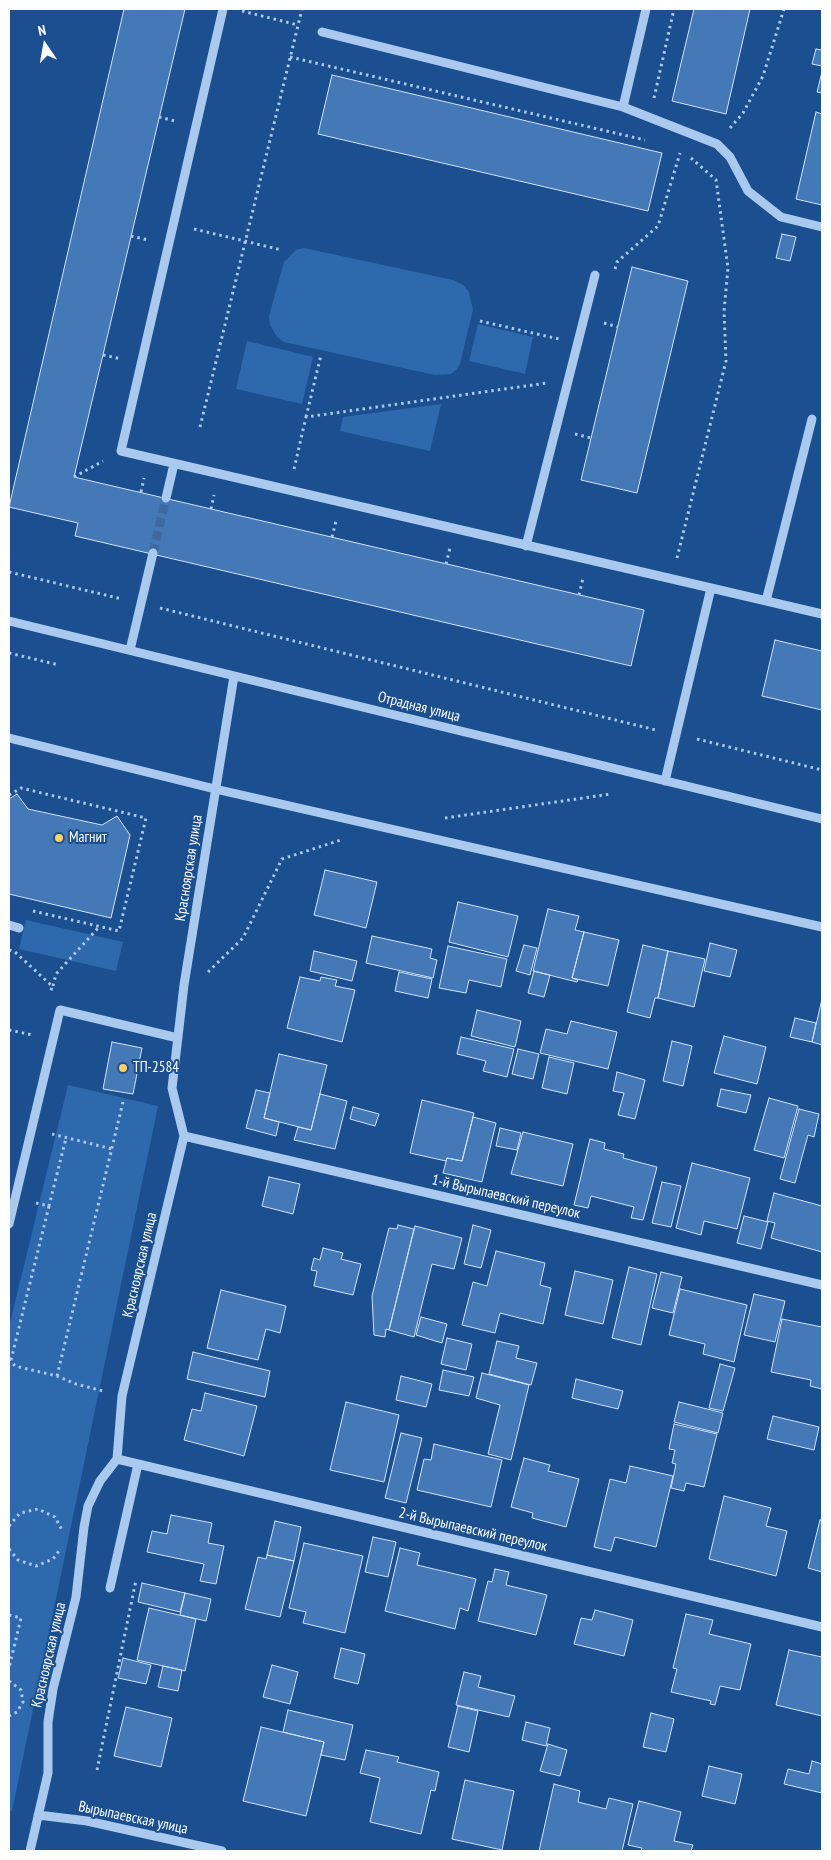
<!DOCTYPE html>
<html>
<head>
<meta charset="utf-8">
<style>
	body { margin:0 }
	#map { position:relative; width:831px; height:1860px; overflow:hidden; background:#1b4f8f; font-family:"PT Sans Narrow",sans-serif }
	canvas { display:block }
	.frame { position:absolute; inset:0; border:10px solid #fff; pointer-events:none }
	.north { position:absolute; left:20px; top:20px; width:50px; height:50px; -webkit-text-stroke:4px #1b4f8f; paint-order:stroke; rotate:348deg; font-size:14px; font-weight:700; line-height:20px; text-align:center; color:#fff }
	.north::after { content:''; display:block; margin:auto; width:18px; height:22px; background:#fff; clip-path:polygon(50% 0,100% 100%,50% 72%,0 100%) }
</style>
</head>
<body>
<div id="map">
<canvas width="831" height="1860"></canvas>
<div class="frame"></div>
<div class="north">N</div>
</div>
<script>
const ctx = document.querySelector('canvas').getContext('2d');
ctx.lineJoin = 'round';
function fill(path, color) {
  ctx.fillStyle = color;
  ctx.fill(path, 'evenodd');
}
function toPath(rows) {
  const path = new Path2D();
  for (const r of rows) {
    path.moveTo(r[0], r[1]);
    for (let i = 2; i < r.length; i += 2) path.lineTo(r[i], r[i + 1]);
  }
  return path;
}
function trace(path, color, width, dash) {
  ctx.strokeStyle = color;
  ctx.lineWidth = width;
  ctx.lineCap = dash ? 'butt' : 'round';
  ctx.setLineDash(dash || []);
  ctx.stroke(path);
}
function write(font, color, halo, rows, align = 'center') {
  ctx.font = font + ' "PT Sans Narrow",sans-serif';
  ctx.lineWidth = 4;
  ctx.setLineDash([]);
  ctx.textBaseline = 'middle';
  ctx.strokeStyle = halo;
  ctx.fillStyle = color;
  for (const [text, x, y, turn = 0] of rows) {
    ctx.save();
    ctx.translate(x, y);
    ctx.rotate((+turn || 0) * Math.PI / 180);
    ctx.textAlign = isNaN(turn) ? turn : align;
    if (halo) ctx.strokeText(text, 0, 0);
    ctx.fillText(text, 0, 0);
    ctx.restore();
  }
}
const green = toPath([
	[304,248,453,280,463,285,469,292,473,310,460,364,456,370,451,374,435,375,284,342,277,337,270,325,269,316,284,262,296,250],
	[478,324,533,337,525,374,469,361],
	[247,341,313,357,302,404,236,389],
	[441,404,430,451,340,431,343,417],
	[26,920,123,942,116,971,19,949],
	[68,1085,158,1106,12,1811,9,1811,9,1327]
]);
const building = toPath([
	[124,9,185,9,74,477,644,610,631,666,75,536,78,523,9,507,124,9],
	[694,9,750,9,726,114,672,101,694,9],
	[816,49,822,50,822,66,812,64,816,49],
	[822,72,822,93,817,92,822,72],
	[332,75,662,153,648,211,318,134,332,75],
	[816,112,822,114,822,205,796,199,816,112],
	[782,234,796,237,790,261,776,258,782,234],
	[632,267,688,281,637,493,581,480,632,267],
	[775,640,822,651,822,710,762,696,775,640],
	[17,794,28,809,102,825,117,816,130,835,111,918,9,894,9,799,17,794],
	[325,870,377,882,366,928,314,915,325,870],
	[458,902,518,916,508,957,449,942,458,902],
	[548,909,579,916,575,930,584,932,572,978,578,980,577,982,533,971,548,909],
	[584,932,619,940,608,986,572,978,584,932],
	[372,936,432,949,430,958,437,960,433,978,366,963,372,936],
	[710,943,737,950,730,977,704,971,710,943],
	[524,945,537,948,530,975,516,971,524,945],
	[643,945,668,951,658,998,655,998,650,1018,627,1012,643,945],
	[448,946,507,959,501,987,469,980,466,993,439,988,448,946],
	[314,951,357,961,352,981,310,971,314,951],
	[668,951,705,959,694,1007,658,998,668,951],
	[534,971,550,975,544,997,528,993,534,971],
	[399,972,432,979,428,998,395,991,399,972],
	[300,977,320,981,321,977,337,980,335,986,355,990,342,1042,287,1028,300,977],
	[822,999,822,1045,812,1042,822,999],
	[477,1010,521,1021,515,1047,471,1036,477,1010],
	[795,1018,816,1023,812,1042,790,1037,795,1018],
	[571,1021,617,1032,608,1069,540,1053,546,1029,567,1034,571,1021],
	[724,1036,766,1047,757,1084,714,1073,724,1036],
	[461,1037,514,1049,507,1077,483,1071,486,1061,457,1054,461,1037],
	[672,1041,692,1046,683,1086,663,1081,672,1041],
	[112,1042,142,1048,133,1094,103,1089,112,1042],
	[518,1049,539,1054,533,1079,512,1074,518,1049],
	[279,1054,327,1065,311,1130,264,1118,279,1054],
	[549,1057,574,1063,567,1094,542,1088,549,1057],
	[617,1072,645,1080,635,1119,618,1115,624,1093,613,1091,617,1072],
	[721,1089,751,1095,746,1113,717,1106,721,1089],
	[256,1090,270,1093,264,1118,279,1122,276,1136,246,1128,256,1090],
	[320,1094,347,1101,335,1149,294,1140,298,1127,311,1130,320,1094],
	[769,1098,798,1106,784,1158,754,1150,769,1098],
	[422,1100,474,1113,462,1161,447,1158,446,1161,410,1153,422,1100],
	[353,1107,379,1114,375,1126,350,1119,353,1107],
	[799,1109,819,1114,814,1137,808,1135,795,1183,780,1179,799,1109],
	[473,1117,496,1123,482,1182,443,1173,447,1158,462,1161,473,1117],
	[500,1128,521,1133,517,1150,496,1146,500,1128],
	[523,1132,573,1144,563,1186,511,1174,523,1132],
	[590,1139,605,1143,604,1149,624,1154,623,1158,657,1167,643,1220,631,1218,634,1207,591,1196,588,1208,574,1205,590,1139],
	[692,1163,750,1178,737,1229,704,1221,701,1235,676,1228,692,1163],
	[269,1177,300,1184,293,1214,262,1206,269,1177],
	[662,1182,681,1186,671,1227,652,1223,662,1182],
	[774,1193,822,1206,822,1252,771,1238,775,1223,767,1221,774,1193],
	[744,1216,768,1222,761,1249,737,1243,744,1216],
	[398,1225,414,1229,389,1330,386,1329,385,1337,374,1335,372,1296,389,1228,397,1229,398,1225],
	[473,1225,491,1230,481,1268,464,1264,473,1225],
	[415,1226,462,1238,454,1269,432,1264,414,1337,389,1330,415,1226],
	[323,1248,343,1253,341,1259,361,1264,353,1295,314,1286,317,1271,311,1270,314,1258,320,1260,323,1248],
	[496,1251,545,1263,540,1285,551,1288,543,1324,500,1313,495,1333,462,1325,473,1282,487,1286,496,1251],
	[629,1267,657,1274,641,1345,612,1338,629,1267],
	[575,1271,613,1280,603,1324,565,1315,575,1271],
	[661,1272,682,1277,673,1313,652,1308,661,1272],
	[680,1289,747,1305,734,1362,703,1354,705,1344,669,1335,680,1289],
	[221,1290,286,1306,280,1333,266,1329,258,1360,207,1348,221,1290],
	[754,1294,785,1301,775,1342,744,1335,754,1294],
	[421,1317,447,1324,442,1343,416,1335,421,1317],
	[782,1319,822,1327,822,1389,810,1386,811,1380,771,1372,782,1319],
	[447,1338,472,1344,466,1370,441,1364,447,1338],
	[497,1341,519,1346,516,1358,537,1363,531,1385,489,1374,497,1341],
	[193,1352,270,1371,265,1397,187,1379,193,1352],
	[720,1364,735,1368,723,1411,709,1408,720,1364],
	[443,1370,474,1377,469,1396,439,1390,443,1370],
	[482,1373,529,1385,511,1460,488,1454,500,1405,476,1398,482,1373],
	[401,1376,432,1384,426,1407,396,1400,401,1376],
	[576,1379,623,1391,618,1409,572,1398,576,1379],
	[205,1393,257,1406,244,1456,184,1440,192,1409,201,1411,205,1393],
	[346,1402,399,1415,384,1482,330,1470,346,1402],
	[679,1402,723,1413,718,1433,674,1422,679,1402],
	[773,1416,819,1427,814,1450,767,1439,773,1416],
	[674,1424,717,1434,704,1487,686,1483,684,1491,671,1488,676,1464,672,1463,675,1450,669,1449,674,1424],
	[401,1433,422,1438,406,1503,385,1498,401,1433],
	[434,1444,502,1460,491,1507,417,1490,424,1459,431,1460,434,1444],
	[524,1458,550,1465,548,1471,579,1479,566,1527,532,1518,533,1513,511,1507,524,1458],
	[630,1466,673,1476,656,1547,615,1537,611,1551,594,1547,610,1479,626,1483,630,1466],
	[724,1496,771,1508,766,1526,787,1531,776,1576,709,1559,724,1496],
	[171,1515,212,1523,208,1543,224,1546,216,1584,200,1581,204,1564,147,1552,152,1531,167,1534,171,1515],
	[820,1520,822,1520,822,1572,808,1568,820,1520],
	[275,1521,301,1527,294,1561,267,1555,275,1521],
	[373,1537,396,1542,388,1577,365,1572,373,1537],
	[304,1543,363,1556,345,1633,303,1623,306,1612,289,1608,304,1543],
	[400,1548,420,1553,417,1565,476,1579,468,1611,460,1608,455,1629,385,1611,400,1548],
	[267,1555,294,1561,280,1617,245,1609,258,1557,266,1559,267,1555],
	[495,1569,509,1572,506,1585,547,1595,536,1635,478,1621,488,1581,492,1582,495,1569],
	[142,1583,185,1593,180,1612,138,1602,142,1583],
	[185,1593,211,1599,206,1621,180,1615,185,1593],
	[149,1608,196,1619,185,1671,137,1660,149,1608],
	[595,1610,633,1620,624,1656,574,1644,581,1618,592,1620,595,1610],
	[686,1614,713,1620,709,1634,751,1644,740,1690,720,1686,715,1705,710,1704,711,1701,671,1692,677,1669,673,1668,686,1614],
	[341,1648,365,1654,358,1684,334,1678,341,1648],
	[789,1650,822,1657,822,1716,776,1705,789,1650],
	[123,1658,151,1665,146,1684,118,1678,123,1658],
	[272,1665,298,1672,290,1704,263,1697,272,1665],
	[163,1666,182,1670,178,1691,158,1687,163,1666],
	[464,1672,481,1676,478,1687,515,1696,509,1717,456,1705,464,1672],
	[458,1706,478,1711,469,1752,448,1747,458,1706],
	[126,1707,172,1718,161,1767,114,1756,126,1707],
	[288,1710,353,1725,345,1760,321,1755,324,1742,283,1732,288,1710],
	[651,1713,674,1719,666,1752,643,1747,651,1713],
	[526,1722,550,1728,546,1746,522,1740,526,1722],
	[261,1727,324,1742,306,1816,243,1801,261,1727],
	[548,1744,567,1750,560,1776,540,1771,548,1744],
	[366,1750,399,1757,397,1762,439,1772,435,1791,431,1790,421,1834,370,1822,380,1778,360,1773,366,1750],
	[812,1761,822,1764,822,1793,784,1784,788,1769,809,1774,812,1761],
	[709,1766,742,1774,735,1804,702,1796,709,1766],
	[465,1780,514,1791,502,1850,452,1839,465,1780],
	[554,1784,580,1791,578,1802,606,1809,609,1798,633,1804,622,1851,539,1851,554,1784],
	[639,1801,681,1812,674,1841,693,1845,691,1851,641,1851,642,1848,628,1845,639,1801]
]);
const minorTunnel = toPath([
	[153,553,166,498]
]);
const path = toPath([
	[242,11,298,25],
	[290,57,645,140],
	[654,98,674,9],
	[159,117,175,121],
	[730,128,743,113,763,76,784,9],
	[194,229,282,250],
	[131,236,148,240],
	[615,269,617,262,658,226,680,153],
	[480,321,559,339],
	[604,323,618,327],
	[103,355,122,359],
	[306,417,321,355],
	[200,427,302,9],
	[575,434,591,438],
	[294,469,306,417,547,383],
	[74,477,103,461],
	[141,492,144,478],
	[211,509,214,495],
	[332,537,336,521],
	[677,558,726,361,724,311,728,268,716,180,691,158],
	[446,564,450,548],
	[9,572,122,599],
	[579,595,583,578],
	[160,608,656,730],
	[9,653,59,665],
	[697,739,822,770],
	[9,795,21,788,146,818,119,931,33,911],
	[445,818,611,794],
	[9,950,15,952,52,986,51,991],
	[208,972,243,938,282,859,341,840],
	[53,986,56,974,99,927],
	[9,1030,33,1035],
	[52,1134,112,1149],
	[36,1203,49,1206,66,1138],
	[9,1359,15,1366,57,1376,76,1384,103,1391],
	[11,1360,49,1206],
	[57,1376,123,1102],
	[9,1526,20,1513,38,1509,55,1517,62,1530],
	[9,1549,18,1560,36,1566,53,1559,59,1551],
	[9,1615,21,1618,9,1668],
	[9,1681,21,1690,23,1702,17,1712,9,1716],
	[97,1770,136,1580]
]);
const minor = toPath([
	[223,9,121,451,711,588,665,781],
	[322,32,623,107,717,144,730,157,748,191,781,217,822,227],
	[623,107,646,9],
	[166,498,174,464],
	[526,546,595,275],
	[711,588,822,614],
	[766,601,812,419],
	[9,621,822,819],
	[130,650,153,553],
	[9,738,215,789,822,927],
	[9,925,19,928],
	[184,1136,822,1285],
	[9,1224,60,1010,178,1038],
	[117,1459,822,1627],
	[110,1588,138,1464],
	[38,1815,87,1821,222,1851],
	[30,1851,48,1773,48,1722,53,1689,76,1597,84,1527,88,1506,100,1481,117,1459,122,1396,184,1136,172,1088,184,985,234,676]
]);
const markers = [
	[59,838,5,"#ffd166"],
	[123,1068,5,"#ffd166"]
];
const streetNames = [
	["Отрадная улица",419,707,14],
	["Красноярская улица",189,868,-81],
	["1-й Вырыпаевский переулок",506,1197,13],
	["Красноярская улица",140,1265,-77],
	["2-й Вырыпаевский переулок",473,1530,13],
	["Красноярская улица",49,1655,-77],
	["Вырыпаевская улица",133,1818,12]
];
const poiNames = [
	["Магнит",69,838],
	["ТП-2584",133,1068]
];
fill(green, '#2e69ad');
fill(building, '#4478b7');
trace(building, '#cfe3fa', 1);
trace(minorTunnel, '#3d69a0', 9, [9, 4.5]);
trace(path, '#a9c9ee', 3, [2.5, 4]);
trace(minor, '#a9c9ee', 9);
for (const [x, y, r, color] of markers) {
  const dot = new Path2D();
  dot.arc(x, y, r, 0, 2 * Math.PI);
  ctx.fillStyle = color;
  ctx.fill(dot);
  trace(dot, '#1b4f8f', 2);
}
write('15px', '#fff', '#1b4f8f', streetNames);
write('15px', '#fff', '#1b4f8f', poiNames, 'left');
</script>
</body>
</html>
